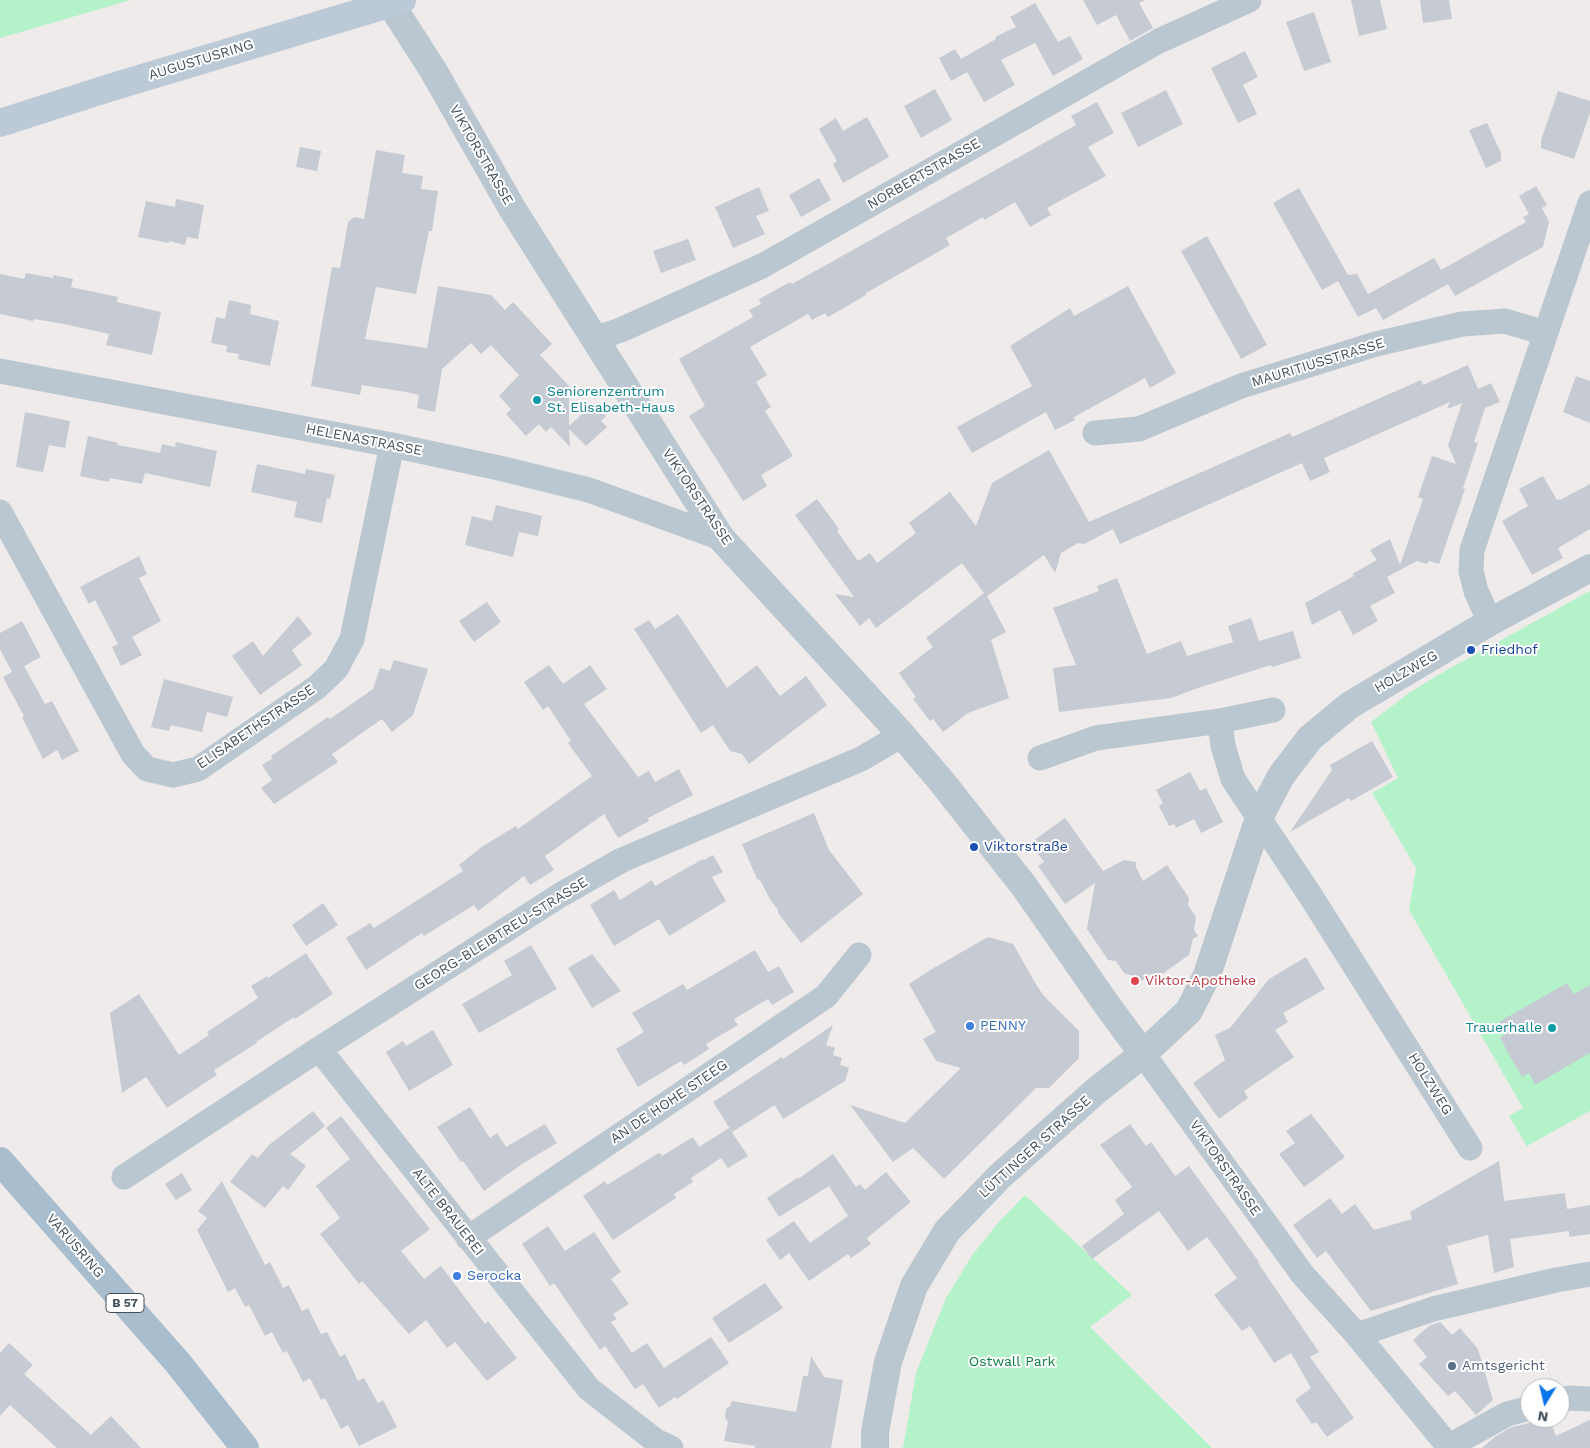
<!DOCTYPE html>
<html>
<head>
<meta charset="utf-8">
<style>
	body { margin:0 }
	#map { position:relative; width:1590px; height:1448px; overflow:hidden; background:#efebeb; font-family:"Work Sans",sans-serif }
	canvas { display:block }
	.north { position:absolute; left:1520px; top:1378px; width:50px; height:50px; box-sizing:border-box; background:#fff; border:1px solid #b3b9bd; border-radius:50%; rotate:189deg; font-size:14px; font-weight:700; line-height:20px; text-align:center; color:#42505a }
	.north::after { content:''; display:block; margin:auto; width:18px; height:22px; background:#0975eb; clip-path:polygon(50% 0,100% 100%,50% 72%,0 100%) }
</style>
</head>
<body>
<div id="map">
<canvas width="1590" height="1448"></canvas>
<div class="north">N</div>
</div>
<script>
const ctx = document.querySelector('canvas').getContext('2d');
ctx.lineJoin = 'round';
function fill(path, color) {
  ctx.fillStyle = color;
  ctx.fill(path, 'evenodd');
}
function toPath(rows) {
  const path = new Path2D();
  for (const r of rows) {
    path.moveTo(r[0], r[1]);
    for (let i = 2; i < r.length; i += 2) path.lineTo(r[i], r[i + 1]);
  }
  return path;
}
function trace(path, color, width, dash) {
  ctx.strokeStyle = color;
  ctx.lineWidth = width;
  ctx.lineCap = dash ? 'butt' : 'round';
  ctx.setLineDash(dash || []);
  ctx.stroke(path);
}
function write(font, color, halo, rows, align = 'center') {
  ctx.font = font + ' "Work Sans",sans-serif';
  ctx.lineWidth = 4;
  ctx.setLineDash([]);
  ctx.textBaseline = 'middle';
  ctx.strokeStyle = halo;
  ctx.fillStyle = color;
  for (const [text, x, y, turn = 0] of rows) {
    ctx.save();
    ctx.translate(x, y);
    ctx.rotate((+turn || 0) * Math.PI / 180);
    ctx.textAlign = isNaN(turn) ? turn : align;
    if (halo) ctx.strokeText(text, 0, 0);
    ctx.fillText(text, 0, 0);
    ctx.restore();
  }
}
const green = toPath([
	[0,0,131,0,0,38],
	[1590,591,1590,1111,1527,1146,1509,1116,1523,1108,1409,910,1416,868,1372,793,1398,778,1371,722,1409,693,1438,675],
	[1025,1195,1132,1295,1090,1327,1212,1448,903,1448,916,1373,946,1298,973,1254,999,1222]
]);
const building = toPath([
	[1083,0,1145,0,1139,3,1153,28,1130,41,1116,15,1097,25],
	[1351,0,1380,0,1387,29,1359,36],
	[1420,0,1449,0,1452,19,1423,23],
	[1035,3,1058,42,1070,36,1083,59,1053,76,1035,43,1001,60,1015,85,984,102,967,72,951,81,939,58,955,49,961,59,996,39,995,37,1016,27,1010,17],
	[1314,12,1331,62,1304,71,1286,22],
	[1245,51,1258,77,1243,85,1257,114,1238,123,1211,68],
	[935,89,952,120,921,138,904,106],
	[1166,90,1183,124,1138,147,1121,113],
	[1558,91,1590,101,1590,113,1574,159,1541,148,1541,140],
	[1097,102,1114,133,1088,147,1106,176,1047,208,1051,215,1030,227,1015,202,984,220,983,217,946,238,950,245,866,293,866,295,828,317,825,313,812,320,808,314,750,347,767,375,756,382,771,407,765,411,793,456,761,475,767,486,743,501,689,416,705,406,679,359,753,317,749,310,761,304,759,299,790,282,792,284,1076,125,1071,116],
	[867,117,889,157,843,183,833,164,837,161,819,129,836,118,843,131],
	[1487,123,1501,153,1501,161,1486,168,1469,130],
	[300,147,321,151,317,171,296,167],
	[376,150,405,155,402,173,423,176,421,189,438,191,432,231,429,231,416,294,376,287,365,339,427,348,438,286,491,295,505,310,513,302,552,344,540,355,569,386,569,426,594,403,606,416,601,421,607,427,586,446,569,429,570,447,551,427,546,432,539,424,526,436,506,414,511,409,499,396,519,375,491,345,481,354,471,343,442,369,435,412,417,408,419,395,406,392,362,385,360,395,311,386,332,267,340,268,348,222,354,217,364,219],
	[819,178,831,200,801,217,789,195],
	[1536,186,1547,205,1542,208,1549,222,1543,247,1455,296,1448,284,1383,320,1370,297,1376,308,1358,317,1338,281,1322,290,1273,203,1299,188,1348,275,1357,274,1368,294,1434,258,1441,270,1526,222,1523,217,1529,214,1519,196],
	[759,187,769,211,756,216,765,234,733,248,715,207],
	[176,199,204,205,198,239,187,237,185,245,169,241,169,243,138,237,146,201,175,207],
	[1207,236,1267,345,1241,359,1181,251],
	[688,239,696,260,661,273,653,251],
	[26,273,53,278,53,275,73,279,71,287,118,297,117,302,161,312,152,355,106,345,109,334,64,324,34,319,33,321,0,314,0,274,24,279],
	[1128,286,1176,373,1150,388,1145,378,1074,417,1075,420,1055,430,1046,412,972,453,957,427,1032,386,1010,346,1070,308,1074,316],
	[229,300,251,305,250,314,279,321,270,366,238,359,239,354,226,352,227,346,211,343,216,317,225,319],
	[1468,365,1478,389,1491,383,1500,402,1485,408,1474,442,1478,443,1463,488,1465,489,1439,564,1429,561,1427,564,1417,561,1387,577,1395,593,1370,606,1378,621,1353,635,1340,610,1312,625,1305,603,1354,576,1352,574,1377,560,1370,550,1390,539,1400,565,1423,499,1418,497,1432,456,1456,464,1448,445,1462,403,1447,409,1450,402,1324,458,1330,472,1310,481,1302,463,1120,544,1113,529,1084,544,1078,543,1061,553,1055,573,1044,555,987,596,1006,632,991,640,1009,698,968,713,943,732,933,719,930,721,913,699,916,697,899,673,933,647,926,638,984,593,962,563,876,628,869,618,860,626,835,594,854,597,795,515,817,499,839,529,837,531,858,561,870,553,877,563,916,533,909,523,950,492,976,526,992,483,1049,450,1089,522,1290,433,1292,437,1421,380,1423,385],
	[1576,376,1590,381,1590,423,1563,412],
	[25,412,70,421,65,448,49,445,43,472,16,467],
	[88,436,118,443,117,445,160,453,162,444,175,447,176,442,217,451,210,487,145,473,142,484,110,478,109,482,80,476],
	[257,464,305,474,306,469,335,475,330,499,327,498,322,523,294,517,297,502,251,492],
	[1543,476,1557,500,1559,499,1560,500,1590,484,1590,529,1558,548,1563,558,1532,575,1502,521,1528,506,1519,489],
	[496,505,542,516,538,536,519,532,513,557,465,545,472,516,492,521],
	[139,556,147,574,139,578,161,621,132,637,142,655,121,666,112,647,118,644,95,600,89,604,80,587],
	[1117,578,1147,654,1181,641,1187,656,1233,642,1228,626,1251,618,1259,641,1293,631,1301,658,1272,667,1271,665,1198,688,1171,698,1059,712,1053,668,1076,665,1053,608,1099,591,1097,586],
	[487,602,501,622,474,642,459,621],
	[678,614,727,688,757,665,780,696,806,676,827,705,749,764,742,754,730,751,713,725,701,733,634,629,649,620,655,629],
	[298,616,312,634,292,650,302,665,260,695,232,656,253,641,263,656],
	[22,621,41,657,24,666,45,704,52,701,79,751,62,760,57,750,43,759,22,717,24,716,3,677,12,672,0,649,0,633],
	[394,660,428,669,413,715,392,732,382,719,332,754,338,762,274,804,261,788,272,780,262,765,273,758,271,756,328,717,330,719,373,689,380,668,390,671],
	[549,665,563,684,590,665,607,689,584,704,638,777,649,771,655,782,679,769,693,795,648,818,649,821,618,838,604,814,545,856,554,870,530,885,524,876,478,911,474,905,424,936,422,933,366,970,346,938,370,923,374,928,463,871,459,865,483,846,516,826,518,829,592,776,568,743,571,741,548,706,543,710,524,682],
	[164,679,233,697,227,717,207,712,202,732,171,725,169,731,151,727],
	[1372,741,1393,777,1351,801,1349,798,1290,832,1332,770,1330,765],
	[1190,772,1200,791,1206,788,1223,822,1201,833,1194,819,1176,828,1174,824,1169,826,1159,806,1163,803,1156,790],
	[814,813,829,850,863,894,801,943,778,913,778,910,770,899,760,880,757,879,742,844],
	[1065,818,1103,871,1124,860,1136,862,1136,867,1143,881,1167,865,1189,898,1188,905,1196,917,1194,930,1198,936,1193,939,1189,955,1158,977,1151,974,1140,982,1137,977,1124,973,1116,961,1108,960,1087,929,1095,883,1065,904,1038,866,1044,862,1030,843],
	[713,855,723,872,712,877,726,901,669,936,659,919,614,946,590,905,614,890,620,900,652,880,655,886,703,859,704,860],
	[323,903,338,925,306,946,292,925],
	[988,937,1013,944,1037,986,1044,996,1079,1031,1079,1058,1049,1088,1036,1088,944,1179,913,1148,893,1162,850,1105,905,1123,961,1068,936,1061,923,1039,936,1032,909,984,932,969],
	[531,945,557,989,479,1033,462,1004,512,975,504,961],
	[755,950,768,972,779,966,794,992,772,1005,768,999,734,1019,738,1025,706,1044,709,1049,684,1065,681,1061,638,1087,616,1049,644,1032,632,1013,683,984,687,990],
	[306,953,333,994,295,1019,294,1017,256,1042,257,1043,214,1070,217,1075,167,1108,146,1077,122,1093,110,1013,139,994,179,1055,209,1035,207,1032,258,998,251,986,267,976,268,978],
	[592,954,621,991,592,1008,568,968],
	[1306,957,1325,989,1283,1013,1288,1022,1275,1030,1294,1057,1244,1091,1248,1098,1219,1119,1193,1083,1225,1060,1215,1035,1230,1028,1269,979],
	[1567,983,1574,994,1590,985,1590,1053,1535,1085,1529,1073,1522,1077,1508,1053,1500,1037,1506,1034,1499,1022],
	[833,1025,826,1045,835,1048,833,1055,842,1058,840,1065,849,1068,845,1081,783,1119,775,1105,732,1132,713,1102,782,1057,783,1059],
	[433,1030,453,1065,409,1091,386,1052,403,1041,406,1046],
	[470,1107,490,1138,497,1133,506,1147,545,1124,557,1143,522,1164,484,1191,463,1161,461,1162,437,1127],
	[313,1111,325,1126,290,1154,306,1166,288,1190,283,1186,265,1208,230,1182,252,1154,258,1158,269,1145],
	[1311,1114,1345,1157,1304,1187,1279,1154,1295,1143,1286,1131],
	[341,1116,430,1229,401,1251,424,1279,441,1266,485,1324,488,1321,517,1358,487,1381,455,1342,447,1348,426,1320,409,1334,362,1281,359,1284,320,1234,340,1218,316,1186,350,1159,326,1128],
	[1130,1124,1146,1146,1151,1142,1175,1176,1189,1166,1259,1262,1258,1263,1319,1352,1310,1357,1354,1418,1327,1437,1316,1422,1312,1424,1295,1400,1311,1388,1291,1353,1274,1363,1250,1326,1242,1331,1214,1295,1237,1278,1207,1237,1188,1251,1159,1211,1092,1259,1082,1246,1124,1214,1115,1200,1132,1187,1100,1145],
	[729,1128,748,1156,728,1168,721,1158,691,1178,693,1182,674,1194,676,1198,613,1240,583,1196,605,1181,607,1185,657,1154,660,1153,662,1156,693,1137,699,1147],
	[833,1154,856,1187,860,1184,865,1190,886,1172,911,1202,867,1238,871,1244,851,1258,848,1254,809,1281,789,1253,780,1260,766,1240,794,1221,810,1243,848,1216,829,1186,779,1217,767,1198,797,1178,798,1179],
	[1499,1161,1504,1201,1565,1193,1567,1209,1590,1205,1590,1234,1569,1237,1569,1231,1510,1239,1514,1267,1494,1273,1488,1235,1447,1246,1458,1284,1371,1311,1326,1251,1317,1258,1293,1225,1330,1198,1342,1214,1355,1204,1374,1230,1412,1219,1410,1212],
	[182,1173,192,1190,176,1200,165,1184],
	[222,1181,265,1265,270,1262,283,1288,289,1285,302,1311,308,1308,321,1334,327,1332,340,1357,345,1354,358,1381,364,1378,378,1403,383,1400,397,1427,359,1446,348,1425,341,1429,325,1398,321,1400,310,1378,303,1382,287,1351,283,1353,272,1332,265,1336,249,1305,245,1307,235,1288,228,1292,197,1230,207,1218,198,1211],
	[548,1226,565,1251,594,1232,621,1272,611,1279,629,1304,613,1314,617,1319,611,1322,632,1353,647,1343,664,1368,711,1337,729,1363,677,1399,675,1397,659,1408,643,1384,635,1389,605,1346,600,1350,554,1283,550,1286,522,1244],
	[765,1283,783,1308,729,1343,712,1318],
	[1440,1322,1452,1335,1460,1328,1478,1349,1493,1400,1476,1415,1455,1391,1448,1396,1419,1364,1427,1357,1413,1340,1429,1326],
	[9,1343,33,1365,24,1374,91,1435,111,1416,141,1448,57,1448,10,1405,0,1416,0,1353],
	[811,1356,824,1377,843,1380,831,1448,755,1448,755,1446,724,1441,728,1422,725,1418,726,1409,730,1406,732,1401,796,1412,803,1376,808,1376],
	[1540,1418,1549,1418,1556,1436,1590,1420,1590,1448,1482,1448,1496,1436,1512,1427,1534,1422]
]);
const minor = toPath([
	[595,339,623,329,762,266,1159,41,1249,0],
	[0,371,392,445,499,468,589,490,721,538],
	[1095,433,1139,429,1241,386,1376,344,1462,324,1505,321,1545,333],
	[0,512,133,754,147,769,173,775,198,769,317,687,336,669,352,639,392,445],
	[1490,622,1476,591,1471,571,1472,550,1590,203],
	[1220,721,1223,746,1233,779,1310,895,1470,1148],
	[1040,758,1096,738,1220,721,1273,710],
	[319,1049,589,1389,656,1441,671,1448],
	[1143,1054,1303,1275,1357,1335,1450,1448],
	[124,1177,319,1049,562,894,622,860,861,759,902,735],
	[468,1238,826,996,859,955],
	[1357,1335,1433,1309,1556,1280,1590,1274],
	[1560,1401,1569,1398,1590,1399],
	[1446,1448,1507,1414,1530,1408]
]);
const tertiary = toPath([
	[390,3,433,70,513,210,721,538,902,735,942,782,1024,886,1107,1005,1143,1054],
	[875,1448,875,1432,888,1362,914,1286,947,1231,1000,1176,1097,1090,1143,1054,1189,1011,1207,975,1259,818,1281,776,1310,738,1350,705,1490,622,1590,568]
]);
const secondary = toPath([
	[0,123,109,88,402,0]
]);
const primary = toPath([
	[0,1161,178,1363,245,1448]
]);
const markers = [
	[537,400,5,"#0f9aa8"],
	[1471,650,5,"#1a4fb4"],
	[974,847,5,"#1a4fb4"],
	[1135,981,5,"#e0444e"],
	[970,1026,5,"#3f7fe0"],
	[1552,1028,5,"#0f9aa8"],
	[457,1276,5,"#3f7fe0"],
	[1452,1366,5,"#5c6f8a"]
];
const shields = [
	[125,1303,38]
];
const shieldNames = [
	["B 57",125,1303]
];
const streetNames = [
	["AUGUSTUSRING",201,60,-17],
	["VIKTORSTRASSE",481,155,60],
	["NORBERTSTRASSE",924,174,-30],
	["MAURITIUSSTRASSE",1318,363,-17],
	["HELENASTRASSE",364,440,11],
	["VIKTORSTRASSE",697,497,56],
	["HOLZWEG",1406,672,-30],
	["ELISABETHSTRASSE",256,727,-34],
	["GEORG-BLEIBTREU-STRASSE",501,934,-32],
	["HOLZWEG",1430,1084,58],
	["AN DE HOHE STEEG",669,1102,-34],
	["LÜTTINGER STRASSE",1035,1147,-42],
	["VIKTORSTRASSE",1225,1168,55],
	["ALTE BRAUEREI",448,1212,52],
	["VARUSRING",75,1246,49]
];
const cultureNames = [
	["Seniorenzentrum",547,392],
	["St. Elisabeth-Haus",547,408],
	["Trauerhalle",1542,1028,"right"]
];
const transitNames = [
	["Friedhof",1481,650],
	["Viktorstraße",984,847]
];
const healthNames = [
	["Viktor-Apotheke",1145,981]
];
const shopNames = [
	["PENNY",980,1026],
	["Serocka",467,1276]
];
const parkNames = [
	["Ostwall Park",1012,1362]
];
const serviceNames = [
	["Amtsgericht",1462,1366]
];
fill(green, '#b4f2c9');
fill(building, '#c6cad2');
trace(minor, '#bac7d0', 25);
trace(tertiary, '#bac7d0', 28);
trace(secondary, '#bccad7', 28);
trace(primary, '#a8bdce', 28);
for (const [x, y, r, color] of markers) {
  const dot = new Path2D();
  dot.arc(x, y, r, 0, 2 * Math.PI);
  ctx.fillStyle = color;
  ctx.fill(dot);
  trace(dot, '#fff', 2);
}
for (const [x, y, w] of shields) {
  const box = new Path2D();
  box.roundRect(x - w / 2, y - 9.5, w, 19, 4);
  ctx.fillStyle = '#fff';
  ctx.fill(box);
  trace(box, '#42505a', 1);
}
write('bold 12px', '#42505a', null, shieldNames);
write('14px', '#42505a', '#fff', streetNames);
write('14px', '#0d838f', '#fff', cultureNames, 'left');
write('14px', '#164399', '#fff', transitNames, 'left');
write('14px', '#be3a42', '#fff', healthNames, 'left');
write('14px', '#366cbe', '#fff', shopNames, 'left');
write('14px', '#0e8043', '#fff', parkNames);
write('14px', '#4e5e75', '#fff', serviceNames, 'left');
</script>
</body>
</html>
